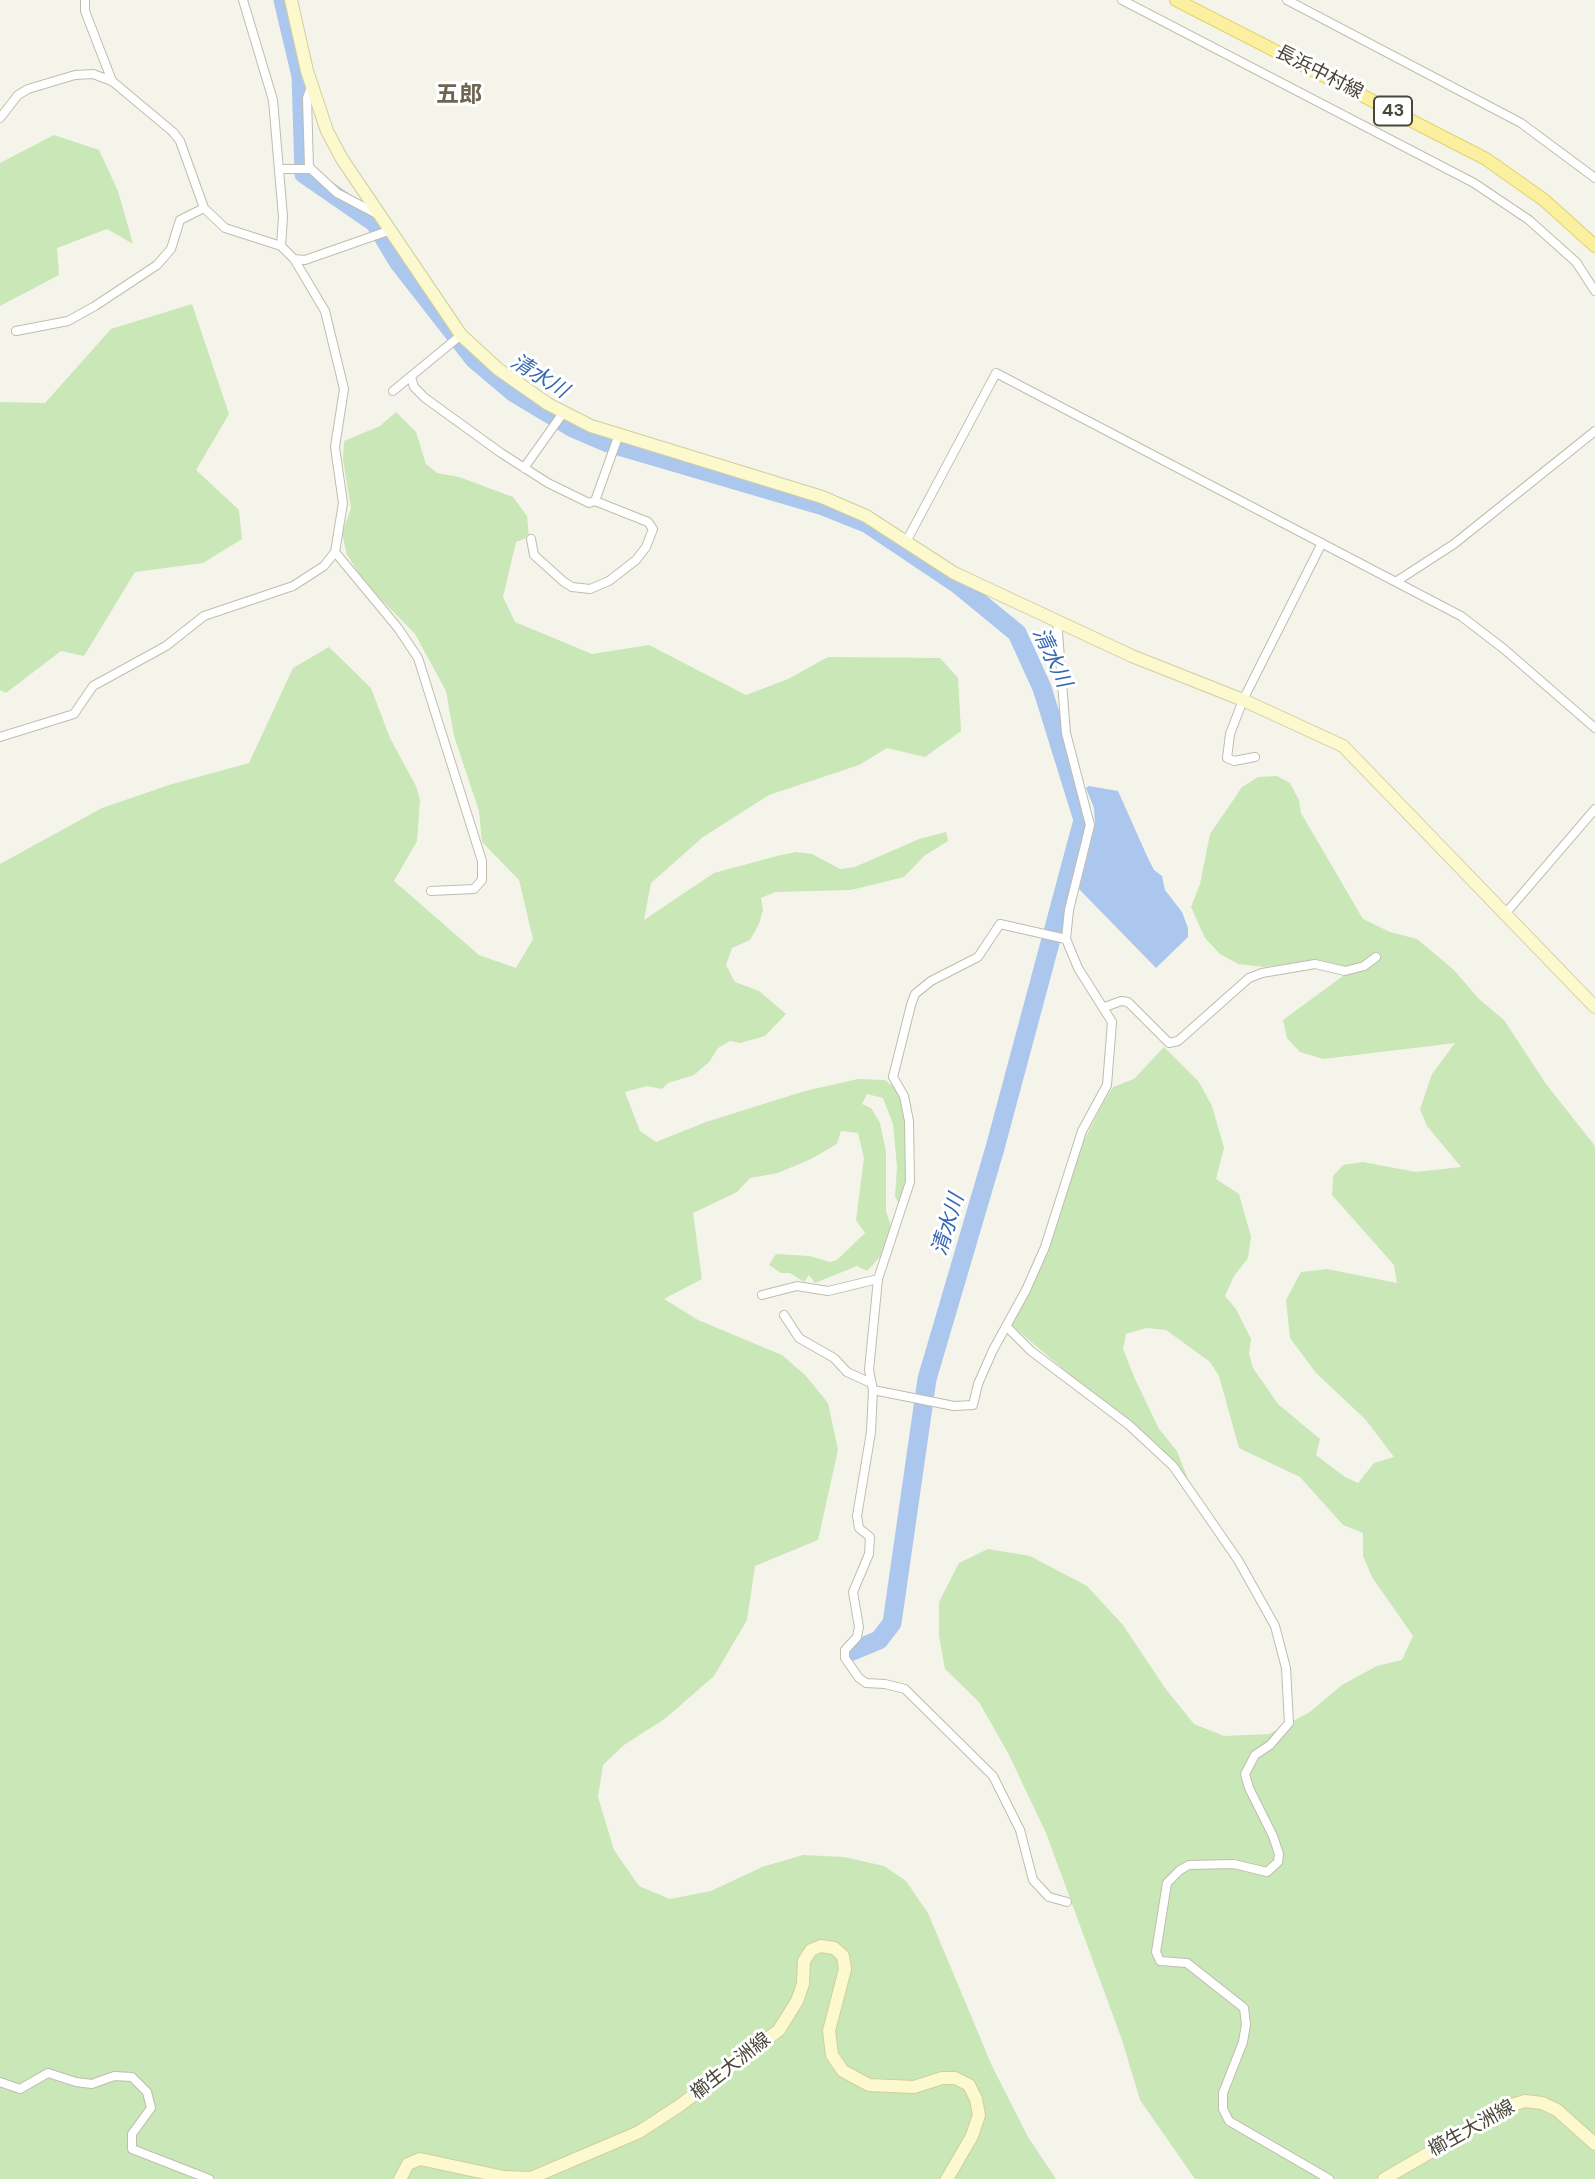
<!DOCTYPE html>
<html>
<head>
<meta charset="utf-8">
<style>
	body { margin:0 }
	canvas { display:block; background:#f5f4eb }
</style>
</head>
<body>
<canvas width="1595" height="2179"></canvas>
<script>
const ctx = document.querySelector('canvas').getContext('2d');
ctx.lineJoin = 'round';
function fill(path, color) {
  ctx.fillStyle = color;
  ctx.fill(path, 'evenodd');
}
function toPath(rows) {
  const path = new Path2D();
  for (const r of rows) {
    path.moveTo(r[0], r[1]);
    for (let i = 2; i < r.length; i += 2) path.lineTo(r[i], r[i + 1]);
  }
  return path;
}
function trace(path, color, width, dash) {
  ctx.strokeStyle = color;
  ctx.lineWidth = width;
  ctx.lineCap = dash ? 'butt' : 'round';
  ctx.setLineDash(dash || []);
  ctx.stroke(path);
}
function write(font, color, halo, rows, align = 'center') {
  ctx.font = font + ' "DM Sans","Noto Sans JP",sans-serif';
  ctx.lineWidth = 6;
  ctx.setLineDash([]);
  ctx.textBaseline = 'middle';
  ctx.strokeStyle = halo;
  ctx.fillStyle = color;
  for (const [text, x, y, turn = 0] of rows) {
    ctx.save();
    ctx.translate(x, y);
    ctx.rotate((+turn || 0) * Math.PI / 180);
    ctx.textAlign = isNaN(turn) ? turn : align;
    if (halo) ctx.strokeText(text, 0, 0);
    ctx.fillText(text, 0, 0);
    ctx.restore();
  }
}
const green = toPath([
	[54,135,99,150,118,191,133,244,107,229,57,248,59,275,0,306,0,163],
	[192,304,229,414,196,470,239,510,242,539,203,563,135,572,84,656,61,651,6,693,0,690,0,402,45,403,111,329],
	[396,412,416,432,426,464,437,473,459,477,513,497,527,516,529,537,516,542,503,597,515,622,592,654,649,645,746,695,788,679,828,657,940,658,958,678,961,731,925,757,887,748,859,765,769,795,703,837,651,883,644,920,714,873,777,856,796,852,812,854,840,869,855,867,919,839,946,832,948,841,924,856,904,877,851,890,775,892,761,898,763,910,759,924,750,940,732,948,726,965,735,982,759,991,786,1014,765,1036,740,1043,730,1041,718,1048,709,1062,694,1075,668,1083,662,1089,647,1086,625,1092,640,1131,656,1142,706,1122,805,1091,858,1079,885,1080,894,1087,902,1103,908,1135,908,1169,899,1204,895,1196,897,1167,893,1124,883,1098,867,1094,862,1104,871,1108,880,1123,886,1152,886,1211,891,1226,880,1257,867,1271,857,1266,815,1283,809,1275,804,1282,790,1273,781,1273,769,1265,776,1254,810,1256,830,1262,837,1260,865,1233,856,1220,864,1158,858,1133,841,1131,837,1144,811,1159,778,1173,750,1178,737,1192,693,1213,702,1279,664,1299,698,1320,782,1355,806,1376,828,1403,838,1450,818,1540,755,1566,747,1620,714,1676,666,1718,624,1745,603,1765,598,1797,614,1850,639,1886,670,1899,711,1891,762,1867,803,1855,844,1857,884,1866,906,1881,928,1913,992,2066,1028,2137,1056,2179,0,2179,0,864,102,808,169,785,249,763,293,668,329,647,371,688,390,738,416,786,420,800,417,841,394,881,479,955,516,968,533,939,519,880,482,842,479,811,454,736,446,691,415,634,367,585,347,555,342,533,351,508,343,460,344,441,380,426],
	[1277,776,1290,783,1299,800,1301,813,1363,919,1390,932,1417,939,1454,970,1479,999,1504,1020,1546,1084,1595,1146,1595,2179,1195,2179,1140,2100,1122,2040,1046,1833,1008,1753,979,1702,945,1669,939,1636,939,1602,959,1563,988,1549,1030,1556,1087,1586,1123,1625,1165,1688,1194,1724,1224,1736,1269,1734,1310,1712,1342,1685,1377,1666,1402,1660,1413,1636,1372,1577,1363,1556,1363,1533,1343,1525,1300,1477,1239,1448,1219,1376,1210,1362,1166,1330,1146,1328,1126,1334,1123,1349,1135,1379,1159,1429,1177,1451,1188,1479,1176,1464,1010,1324,1030,1290,1081,1146,1103,1103,1113,1087,1134,1079,1164,1047,1199,1082,1212,1106,1224,1148,1216,1179,1239,1194,1251,1237,1248,1258,1234,1276,1225,1296,1236,1309,1251,1339,1249,1354,1253,1368,1278,1404,1320,1439,1316,1455,1345,1477,1358,1483,1374,1463,1394,1457,1365,1419,1316,1373,1290,1338,1286,1300,1301,1272,1327,1269,1397,1283,1394,1265,1332,1195,1333,1176,1343,1165,1363,1162,1416,1172,1461,1167,1427,1126,1420,1109,1432,1074,1455,1043,1323,1059,1300,1052,1287,1038,1283,1020,1347,973,1331,964,1313,961,1264,967,1238,964,1220,954,1205,938,1191,907,1200,884,1210,834,1242,787,1258,777]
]);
const water = toPath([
	[1089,786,1118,791,1147,856,1154,870,1162,876,1165,890,1182,912,1188,928,1188,937,1156,968,1079,889,1095,825,1094,808,1086,788]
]);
const river = toPath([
	[283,0,301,76,304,174,375,223,399,263,474,359,513,392,573,428,608,443,823,506,868,524,956,583,1017,633,1042,688,1083,820,995,1148,927,1379,892,1623,879,1640,850,1652]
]);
const street = toPath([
	[85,0,85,11,112,81],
	[243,0,273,100,283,217,281,246],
	[1122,0,1474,183,1529,220,1576,262,1595,291],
	[1287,0,1521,123,1595,178],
	[311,87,307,98,309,167,337,193,377,214],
	[0,118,18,95,28,89,75,75,93,74,112,81,173,132,180,141,204,208,225,228,281,246,294,259,305,260,388,231],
	[279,169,310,169],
	[16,331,68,321,95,306,157,265,171,249,180,220,204,208],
	[411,377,414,387,425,398,501,453,548,483,589,503,595,501,648,522,653,529,646,547,636,560,609,581,590,589,572,587,564,582,534,555,531,539],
	[393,391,461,335],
	[524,468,563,413],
	[595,501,618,437],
	[907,540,996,373,1461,616,1504,649,1595,728],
	[335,552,398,628,418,658,482,861,482,880,474,889,431,891],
	[1397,581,1454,544,1595,431],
	[0,737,74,714,93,686,166,646,204,616,293,586,324,566,335,552,343,503,335,447,344,389,325,311,294,259],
	[1255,757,1234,761,1227,758,1230,734,1243,700,1322,543],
	[1505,914,1595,809],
	[1066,939,1000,924,978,957,931,981,915,994,911,1005,893,1077,904,1096,909,1121,910,1182,878,1279,869,1370,873,1390,871,1432,857,1516,859,1528,870,1537,869,1554,853,1592,859,1627,857,1637,845,1650,845,1658,859,1678,866,1683,885,1684,905,1689,993,1776,1020,1830,1033,1880,1049,1897,1067,1902],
	[1105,1007,1121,1001,1128,1002,1169,1043,1178,1041,1249,978,1262,973,1315,964,1345,971,1364,966,1376,957],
	[762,1295,797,1286,828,1291,878,1279],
	[784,1315,799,1338,834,1358,847,1372,871,1383],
	[1007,1327,1031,1351,1129,1425,1173,1466,1238,1560,1275,1626,1286,1668,1289,1723,1270,1745,1255,1755,1245,1774,1249,1788,1273,1836,1279,1854,1278,1862,1267,1872,1234,1864,1189,1865,1180,1870,1167,1883,1156,1952,1160,1961,1187,1963,1244,2008,1246,2024,1243,2042,1223,2093,1223,2109,1229,2121,1329,2179],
	[873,1390,954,1406,973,1405,978,1384,993,1350,1026,1290,1045,1247,1082,1131,1107,1085,1112,1022,1078,968,1066,939,1069,910,1090,825,1066,733,1057,620],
	[0,2082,20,2089,48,2073,76,2082,92,2084,114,2076,132,2077,147,2092,151,2108,132,2134,132,2149,209,2179]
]);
const secondary = toPath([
	[291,0,307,71,327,131,342,159,461,335,498,369,548,404,591,426,822,497,866,516,954,573,1132,656,1243,700,1343,746,1595,1007],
	[400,2179,408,2164,420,2159,504,2177,531,2178,639,2132,679,2106,779,2030,797,2001,803,1984,804,1961,811,1950,821,1946,834,1948,843,1956,845,1969,829,2031,832,2055,843,2071,869,2085,914,2087,942,2078,955,2078,969,2085,976,2099,979,2115,972,2136,947,2179],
	[1384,2179,1512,2105,1525,2101,1542,2103,1557,2110,1595,2144]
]);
const primary = toPath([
	[1176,0,1486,159,1544,200,1595,246]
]);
const shields = [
	[1393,111,38]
];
const shieldNames = [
	["43",1393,111]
];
const streetNames = [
	["長浜中村線",1319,73,27],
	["櫛生大洲線",731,2067,-38],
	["櫛生大洲線",1472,2129,-29]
];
const waterNames = [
	["清水川",539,377,32],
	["清水川",1051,658,65],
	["清水川",949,1225,-73]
];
const quarterNames = [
	["五郎",459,96]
];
fill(green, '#c9e7b7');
fill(water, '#abc7ee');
trace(river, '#abc7ee', 19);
trace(street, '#c0bdae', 10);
trace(secondary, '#d2ce9d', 14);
trace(primary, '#dfd26f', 14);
trace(street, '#fff', 8);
trace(secondary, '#fcf9ce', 12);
trace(primary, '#faf0a0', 12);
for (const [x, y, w] of shields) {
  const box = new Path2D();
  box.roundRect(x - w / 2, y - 14.5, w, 29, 5);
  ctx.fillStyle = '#fff';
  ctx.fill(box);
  trace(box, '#494639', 2);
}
write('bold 18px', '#494639', null, shieldNames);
write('19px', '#494639', '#fff', streetNames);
write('italic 21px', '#3667b2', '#fff', waterNames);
write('bold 23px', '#6c6651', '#fff', quarterNames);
</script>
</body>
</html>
